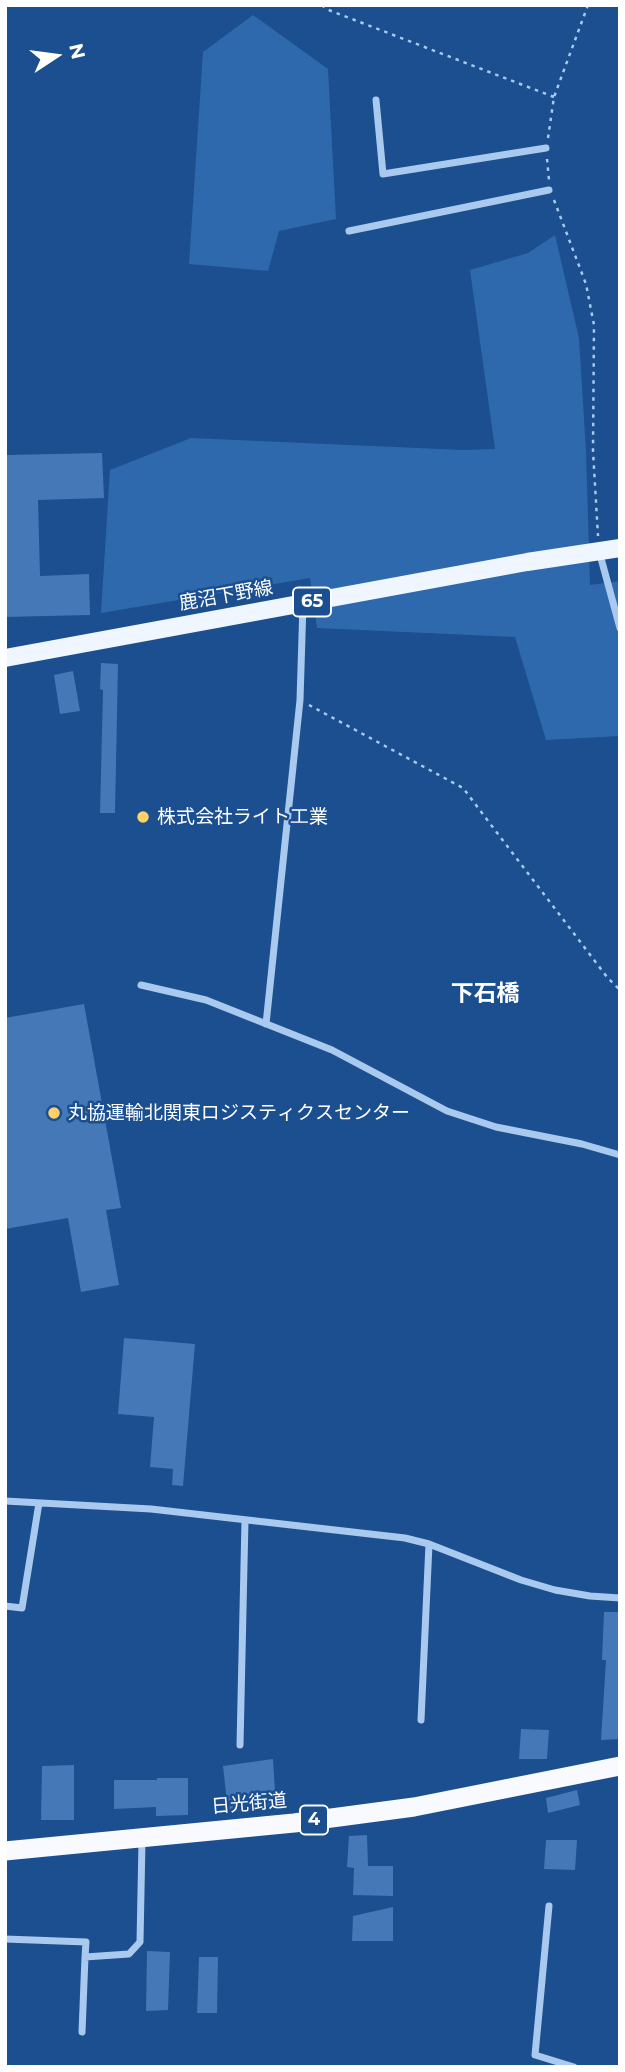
<!DOCTYPE html>
<html>
<head>
<meta charset="utf-8">
<style>
	body { margin:0 }
	#map { position:relative; width:625px; height:2072px; overflow:hidden; background:#1b4f8f; font-family:Montserrat,sans-serif }
	canvas { display:block }
	.frame { position:absolute; inset:0; border:7px solid #fff; pointer-events:none }
	.north { position:absolute; left:21px; top:21px; width:70px; height:70px; -webkit-text-stroke:5px #1b4f8f; paint-order:stroke; rotate:77deg; font-size:19px; font-weight:700; line-height:28px; text-align:center; color:#fff }
	.north::after { content:''; display:block; margin:auto; width:24px; height:32px; background:#fff; clip-path:polygon(50% 0,100% 100%,50% 72%,0 100%) }
</style>
</head>
<body>
<div id="map">
<canvas width="625" height="2072"></canvas>
<div class="frame"></div>
<div class="north">N</div>
</div>
<script>
const ctx = document.querySelector('canvas').getContext('2d');
ctx.lineJoin = 'round';
function fill(path, color) {
  ctx.fillStyle = color;
  ctx.fill(path, 'evenodd');
}
function toPath(rows) {
  const path = new Path2D();
  for (const r of rows) {
    path.moveTo(r[0], r[1]);
    for (let i = 2; i < r.length; i += 2) path.lineTo(r[i], r[i + 1]);
  }
  return path;
}
function trace(path, color, width, dash) {
  ctx.strokeStyle = color;
  ctx.lineWidth = width;
  ctx.lineCap = dash ? 'butt' : 'round';
  ctx.setLineDash(dash || []);
  ctx.stroke(path);
}
function write(font, color, halo, rows, align = 'center') {
  ctx.font = font + ' Montserrat,"Noto Sans JP",sans-serif';
  ctx.lineWidth = 5;
  ctx.setLineDash([]);
  ctx.textBaseline = 'middle';
  ctx.strokeStyle = halo;
  ctx.fillStyle = color;
  for (const [text, x, y, turn = 0] of rows) {
    ctx.save();
    ctx.translate(x, y);
    ctx.rotate((+turn || 0) * Math.PI / 180);
    ctx.textAlign = isNaN(turn) ? turn : align;
    if (halo) ctx.strokeText(text, 0, 0);
    ctx.fillText(text, 0, 0);
    ctx.restore();
  }
}
const green = toPath([
	[253,15,328,69,336,219,279,231,268,271,189,264,203,52],
	[555,235,579,338,586,451,590,585,620,581,620,736,546,740,515,637,317,628,310,578,101,613,110,470,191,438,463,450,495,449,470,270,528,253]
]);
const building = toPath([
	[102,453,104,498,38,500,40,576,89,574,90,615,5,617,5,455],
	[101,663,118,664,115,813,100,813,103,690,100,689],
	[73,671,80,711,60,714,54,675],
	[84,1004,121,1208,106,1210,119,1285,81,1292,68,1218,5,1229,5,1018],
	[124,1338,195,1344,183,1486,172,1485,173,1469,150,1467,154,1417,118,1414],
	[604,1612,620,1612,620,1739,601,1740,606,1660,602,1660],
	[521,1729,549,1730,547,1759,519,1759],
	[273,1759,276,1806,228,1812,223,1766],
	[74,1765,74,1820,41,1820,42,1766],
	[157,1778,188,1778,188,1815,156,1816,156,1807,114,1809,114,1780,157,1780],
	[577,1790,580,1805,548,1813,546,1798],
	[367,1835,368,1866,393,1866,393,1896,353,1895,354,1868,347,1867,349,1836],
	[546,1840,577,1840,575,1870,544,1869],
	[393,1907,393,1941,352,1941,353,1916],
	[147,1951,170,1952,168,2010,146,2011],
	[199,1957,218,1957,217,2013,197,2013]
]);
const path = toPath([
	[322,5,326,9,554,97],
	[548,138,554,97,588,5],
	[547,159,549,180],
	[554,200,586,284,594,325,593,451,598,536],
	[309,705,463,788,607,977,620,990]
]);
const minor = toPath([
	[376,100,383,174,546,148],
	[349,231,549,190],
	[599,551,620,628],
	[141,985,206,1000,332,1050,447,1111,496,1127,582,1144,620,1155],
	[266,1024,300,700,303,604],
	[5,1501,151,1509,405,1538,429,1544,521,1580,555,1590,590,1596,620,1598],
	[5,1606,22,1608,39,1503],
	[421,1720,429,1544],
	[240,1745,245,1520],
	[549,1906,535,2055,574,2067],
	[5,1939,86,1942,85,1957],
	[82,2032,85,1957,129,1954,140,1942,142,1841]
]);
const primary = toPath([
	[5,658,527,562,620,548]
]);
const trunk = toPath([
	[5,1851,294,1823,414,1807,620,1766]
]);
const markers = [
	[143,817,7,"#ffd166"],
	[54,1113,7,"#ffd166"]
];
const shields = [
	[312,602,38],
	[314,1820,28]
];
const shieldNames = [
	["65",312,602],
	["4",314,1820]
];
const streetNames = [
	["鹿沼下野線",226,596,-10],
	["日光街道",249,1804,-5]
];
const poiNames = [
	["株式会社ライト工業",157,817],
	["丸協運輸北関東ロジスティクスセンター",68,1113]
];
const quarterNames = [
	["下石橋",485,994]
];
fill(green, '#2e69ad');
fill(building, '#4478b7');
trace(path, '#a9c9ee', 2.5, [3.5, 5]);
trace(minor, '#a9c9ee', 7);
trace(primary, '#f0f6ff', 18);
trace(trunk, '#f8faff', 19);
for (const [x, y, r, color] of markers) {
  const dot = new Path2D();
  dot.arc(x, y, r, 0, 2 * Math.PI);
  ctx.fillStyle = color;
  ctx.fill(dot);
  trace(dot, '#1b4f8f', 2.5);
}
for (const [x, y, w] of shields) {
  const box = new Path2D();
  box.roundRect(x - w / 2, y - 14.5, w, 29, 5);
  ctx.fillStyle = '#1b4f8f';
  ctx.fill(box);
  trace(box, '#fff', 2);
}
write('bold 18px', '#fff', null, shieldNames);
write('19px', '#fff', '#1b4f8f', streetNames);
write('19px', '#fff', '#1b4f8f', poiNames, 'left');
write('bold 23px', '#fff', '#1b4f8f', quarterNames);
</script>
</body>
</html>
